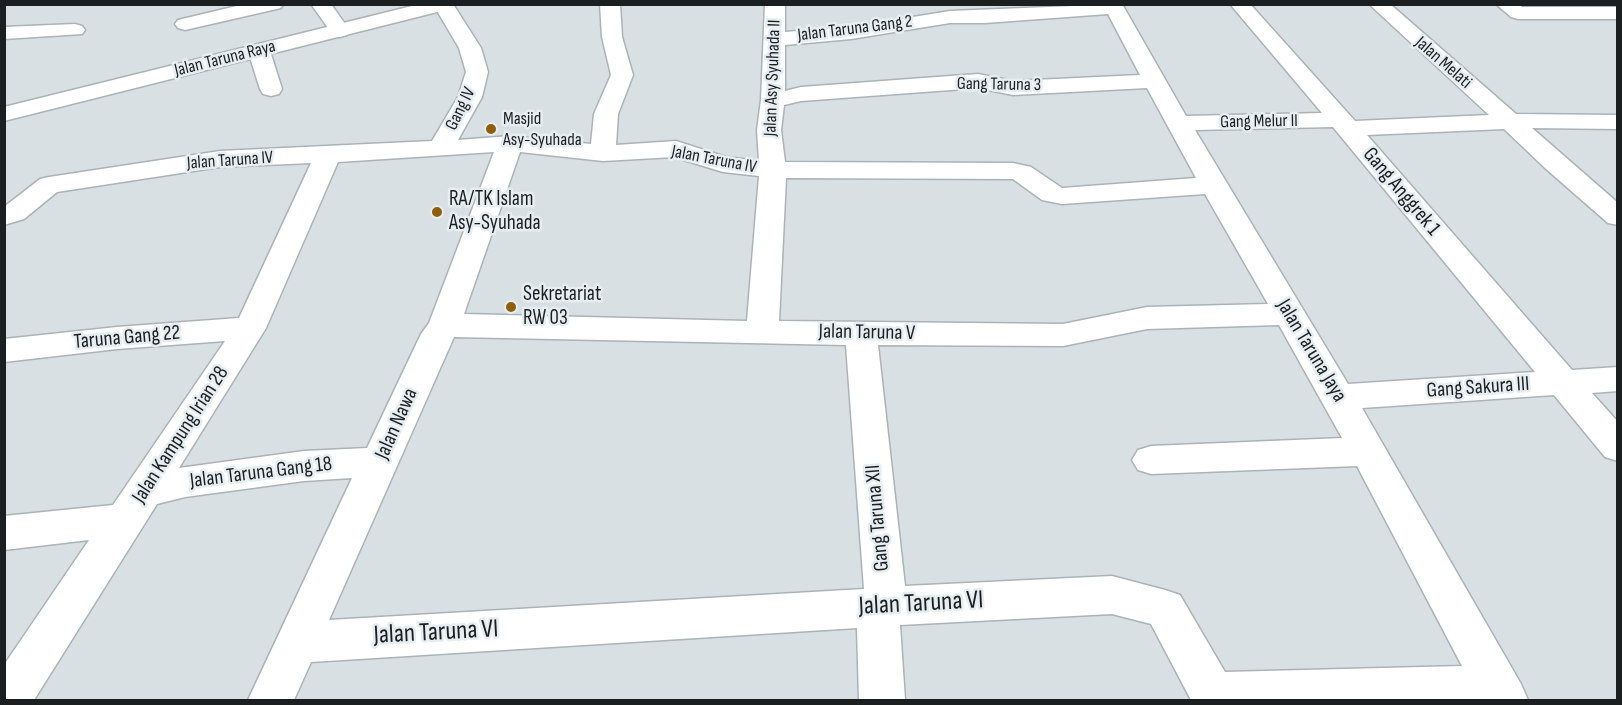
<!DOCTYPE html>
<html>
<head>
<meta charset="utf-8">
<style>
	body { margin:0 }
	#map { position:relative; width:1622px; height:705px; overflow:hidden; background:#d9e0e3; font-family:"Sofia Sans Condensed",sans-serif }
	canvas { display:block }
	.frame { position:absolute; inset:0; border:6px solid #1c1f20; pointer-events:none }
</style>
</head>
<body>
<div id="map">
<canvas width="1622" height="705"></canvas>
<div class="frame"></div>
</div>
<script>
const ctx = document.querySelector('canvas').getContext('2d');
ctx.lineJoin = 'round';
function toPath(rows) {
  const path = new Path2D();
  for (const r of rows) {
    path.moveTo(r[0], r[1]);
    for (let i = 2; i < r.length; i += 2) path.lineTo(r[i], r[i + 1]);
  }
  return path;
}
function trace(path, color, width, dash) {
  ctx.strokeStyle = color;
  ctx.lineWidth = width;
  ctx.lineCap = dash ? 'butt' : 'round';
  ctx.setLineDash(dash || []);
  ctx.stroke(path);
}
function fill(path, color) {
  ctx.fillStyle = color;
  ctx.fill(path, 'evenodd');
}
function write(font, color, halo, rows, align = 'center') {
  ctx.font = font + ' "Sofia Sans Condensed",sans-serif';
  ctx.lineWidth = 5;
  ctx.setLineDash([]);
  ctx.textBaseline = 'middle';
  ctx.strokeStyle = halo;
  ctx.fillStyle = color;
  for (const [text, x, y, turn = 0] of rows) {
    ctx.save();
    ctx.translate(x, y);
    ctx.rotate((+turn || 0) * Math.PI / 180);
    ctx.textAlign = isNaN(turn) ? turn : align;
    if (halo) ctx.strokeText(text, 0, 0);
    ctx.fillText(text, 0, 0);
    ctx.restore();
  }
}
const minor = toPath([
	[245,4,283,4,281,8,185,30,178,28,175,24,178,20,245,4],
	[311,4,331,4,350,31,347,35,340,37,333,35,311,4],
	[433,4,453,4,481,48,488,72,482,97,458,140,510,136,591,144,594,114,611,75,602,37,600,4,620,4,622,37,633,75,618,114,616,145,676,141,726,157,759,161,757,130,761,100,765,4,785,4,785,32,851,27,950,11,1122,4,1186,116,1322,113,1230,4,1250,4,1355,121,1489,115,1369,4,1390,4,1516,114,1618,115,1618,129,1532,128,1618,203,1618,225,1608,223,1545,168,1504,129,1367,135,1572,370,1618,367,1618,391,1592,393,1618,422,1618,461,1605,457,1554,395,1362,408,1521,684,1528,700,1191,700,1151,624,1112,614,900,625,905,700,859,700,857,628,311,662,294,700,248,700,352,478,304,481,185,497,157,504,34,700,4,700,4,665,89,540,4,550,4,516,113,505,225,341,117,349,4,362,4,339,117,327,239,318,311,163,220,167,57,192,24,219,4,225,4,207,40,179,49,177,220,151,432,141,458,97,466,72,459,48,433,4],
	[1108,14,1140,75,1013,81,978,74,801,87,785,91,785,45,851,39,950,23,985,23,1108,14],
	[978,88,1013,95,1147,88,1196,178,1062,188,1031,167,1013,163,785,162,781,130,784,105,801,101,978,88],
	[1333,127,1535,372,1348,384,1195,130,1333,127],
	[494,152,429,323,421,334,367,448,304,451,179,468,266,328,338,162,494,152],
	[520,152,603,161,674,157,723,172,759,176,747,321,464,314,520,152],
	[786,178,1013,179,1042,200,1062,204,1205,194,1268,304,1147,307,1063,324,779,321,786,178],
	[1279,325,1342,438,1151,446,1138,450,1132,460,1138,470,1151,474,1357,466,1462,666,1225,672,1180,595,1165,590,1112,576,905,586,878,345,1063,346,1147,329,1279,325],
	[454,337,846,345,864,589,329,620,454,337],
	[1496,4,1519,4,1522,7,1618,7,1618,19,1518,19,1511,17,1496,4],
	[75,24,82,26,85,30,82,34,4,39,4,27,75,24],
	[259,45,267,46,270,51,282,89,279,94,271,96,263,94,260,89,248,51,251,46,259,45]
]);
const tertiary = toPath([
	[420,4,455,4,453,8,4,121,4,107,420,4]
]);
const markers = [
	[491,129,6,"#8f5e0a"],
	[437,212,6,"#8f5e0a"],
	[511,307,6,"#8f5e0a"]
];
const farStreetnames = [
	["Jalan Taruna Gang 2",855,29,-7],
	["Jalan Taruna Raya",225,59,-14],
	["Jalan Melati",1443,63,41],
	["Jalan Asy Syuhada II",773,78,-88],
	["Gang Taruna 3",999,85,1],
	["Gang IV",461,109,-64],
	["Gang Melur II",1259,122,-1],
	["Jalan Taruna IV",714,160,11],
	["Jalan Taruna IV",230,161,-4]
];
const farPoinames = [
	["Masjid",503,119],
	["Asy-Syuhada",503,140]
];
const streetNames = [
	["Gang Anggrek 1",1401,192,50],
	["Jalan Taruna V",867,333,1],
	["Taruna Gang 22",127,338,-5],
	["Jalan Taruna Jaya",1311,351,59],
	["Gang Sakura III",1478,388,-4],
	["Jalan Nawa",397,424,-66],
	["Jalan Kampung Irian 28",181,435,-57],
	["Jalan Taruna Gang 18",261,473,-7],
	["Gang Taruna XII",878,518,-95]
];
const poiNames = [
	["RA/TK Islam",449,200],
	["Asy-Syuhada",449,224],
	["Sekretariat",523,295],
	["RW 03",523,319]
];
const nearStreetnames = [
	["Jalan Taruna VI",921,604,-3],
	["Jalan Taruna VI",436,633,-3]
];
trace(minor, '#abb3b6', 3);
trace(tertiary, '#abb3b6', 3);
fill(minor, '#fff');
fill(tertiary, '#fff');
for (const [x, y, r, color] of markers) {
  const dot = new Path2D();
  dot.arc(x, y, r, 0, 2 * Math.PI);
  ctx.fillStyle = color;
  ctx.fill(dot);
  trace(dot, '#e6eef1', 2);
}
write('18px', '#1c1f20', '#e6eef1', farStreetnames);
write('18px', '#1c1f20', '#e6eef1', farPoinames, 'left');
write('21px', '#1c1f20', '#e6eef1', streetNames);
write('21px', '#1c1f20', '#e6eef1', poiNames, 'left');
write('26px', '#1c1f20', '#e6eef1', nearStreetnames);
</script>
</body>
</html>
